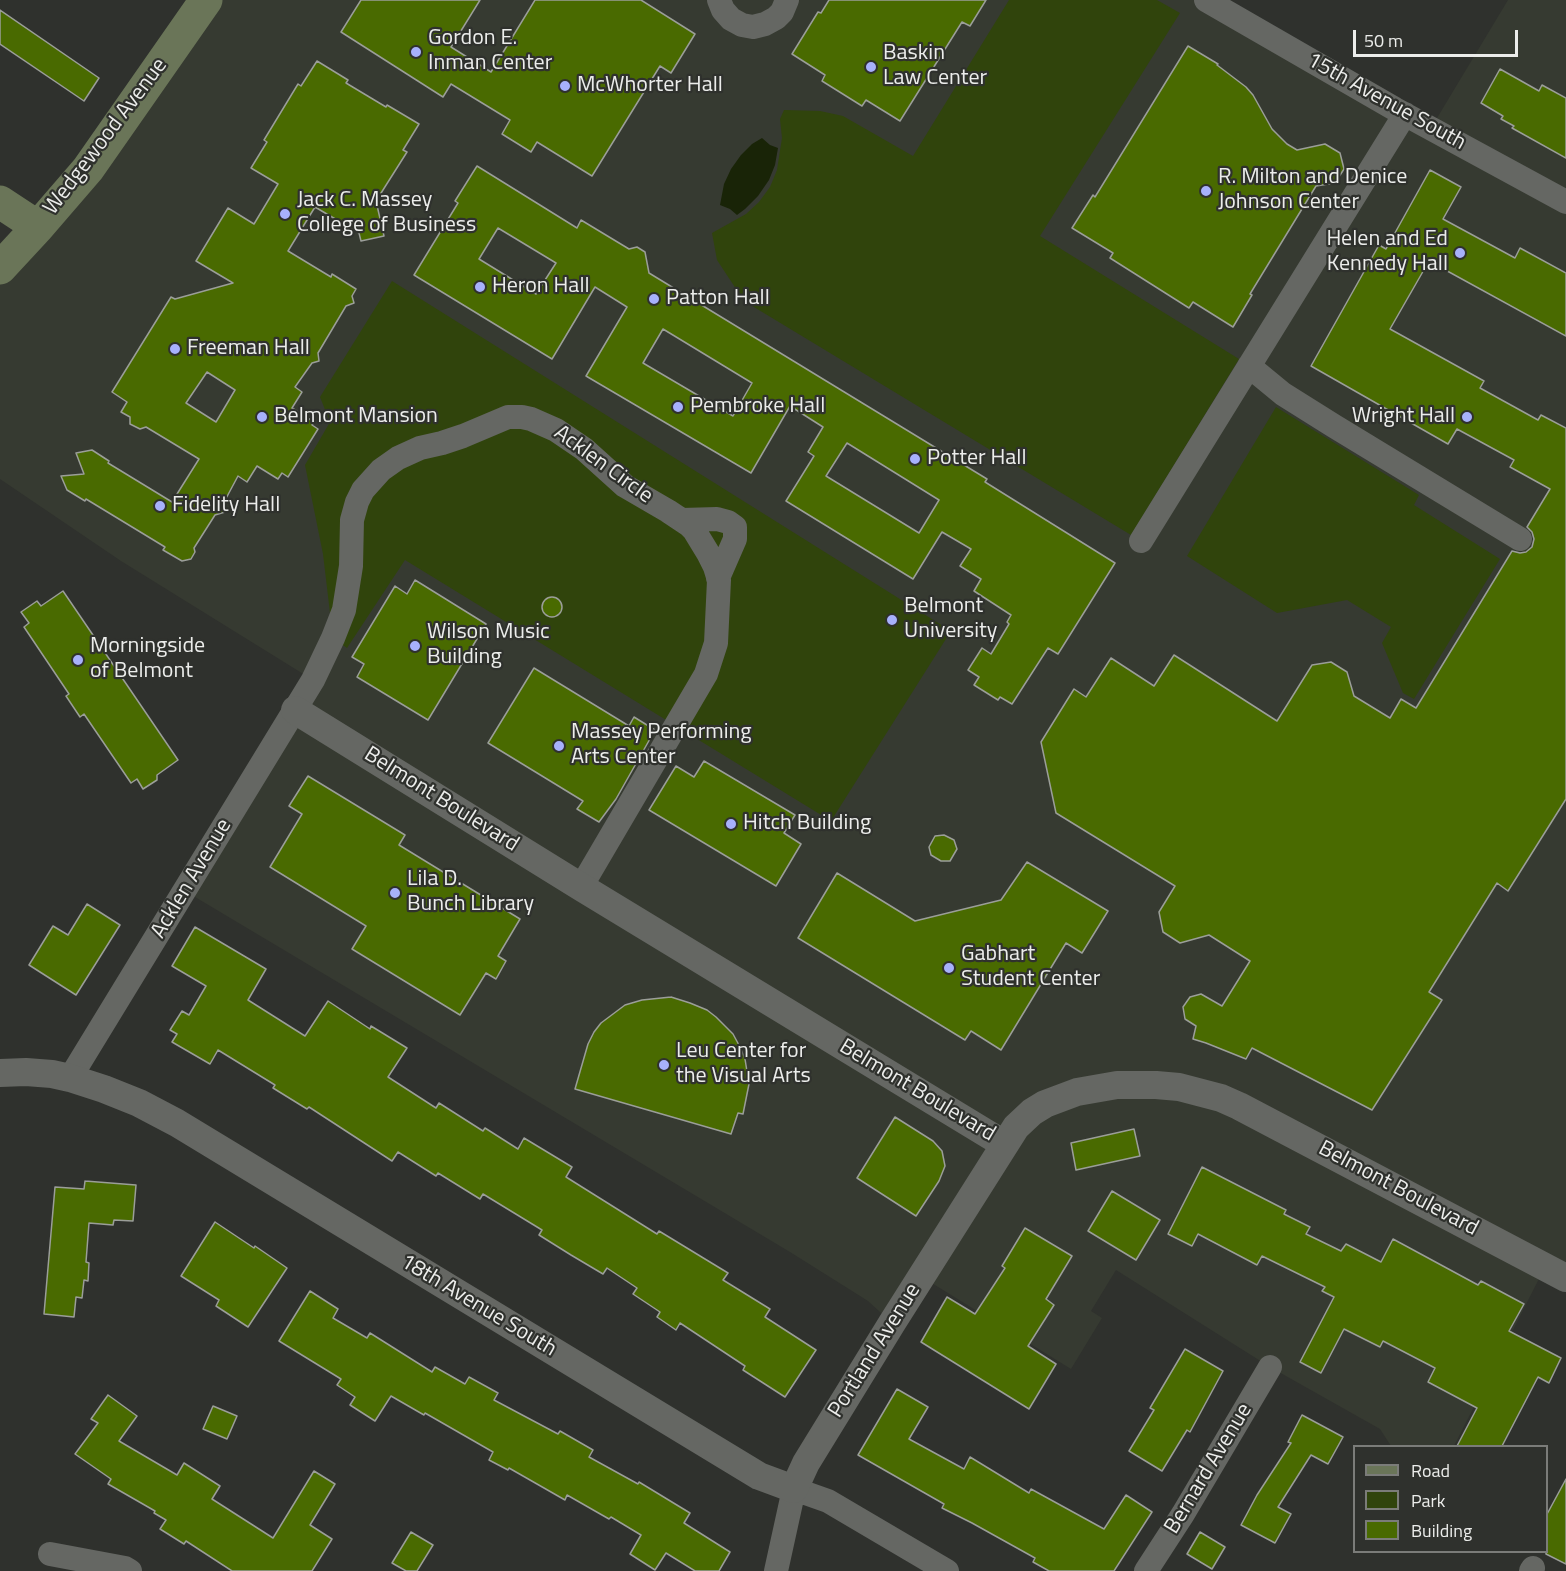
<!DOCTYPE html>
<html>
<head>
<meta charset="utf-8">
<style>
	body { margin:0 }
	#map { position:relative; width:1566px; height:1571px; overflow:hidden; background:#2f312d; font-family:"Titillium Web",sans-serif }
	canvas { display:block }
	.legend { position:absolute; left:1353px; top:1445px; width:195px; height:108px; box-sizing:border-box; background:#2f312d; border:2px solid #7b7c79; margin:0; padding:8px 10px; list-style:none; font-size:18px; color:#ecedeb }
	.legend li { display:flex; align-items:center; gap:12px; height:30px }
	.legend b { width:30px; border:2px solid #7b7c79 }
	.scale { position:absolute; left:1353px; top:30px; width:165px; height:27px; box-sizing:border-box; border:3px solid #ecedeb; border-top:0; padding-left:8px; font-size:18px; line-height:21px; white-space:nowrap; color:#ecedeb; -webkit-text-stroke:4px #2f312d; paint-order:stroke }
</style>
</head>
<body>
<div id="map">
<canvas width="1566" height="1571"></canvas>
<ul class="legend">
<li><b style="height:8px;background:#6a7558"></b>Road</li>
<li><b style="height:16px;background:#30440c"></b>Park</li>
<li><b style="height:16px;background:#496a00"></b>Building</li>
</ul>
<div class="scale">50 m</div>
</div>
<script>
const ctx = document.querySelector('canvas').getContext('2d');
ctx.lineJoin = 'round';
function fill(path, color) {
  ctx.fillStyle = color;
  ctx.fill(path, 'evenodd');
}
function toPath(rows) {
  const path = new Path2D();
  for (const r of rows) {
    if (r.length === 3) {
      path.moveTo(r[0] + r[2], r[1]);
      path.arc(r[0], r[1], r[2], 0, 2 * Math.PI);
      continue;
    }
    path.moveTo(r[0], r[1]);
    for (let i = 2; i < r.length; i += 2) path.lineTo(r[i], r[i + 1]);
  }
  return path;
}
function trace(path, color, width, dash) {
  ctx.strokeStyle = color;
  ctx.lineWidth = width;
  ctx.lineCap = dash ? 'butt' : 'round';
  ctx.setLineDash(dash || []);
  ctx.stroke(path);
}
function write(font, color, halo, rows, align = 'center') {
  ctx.font = font + ' "Titillium Web",sans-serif';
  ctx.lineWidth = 4.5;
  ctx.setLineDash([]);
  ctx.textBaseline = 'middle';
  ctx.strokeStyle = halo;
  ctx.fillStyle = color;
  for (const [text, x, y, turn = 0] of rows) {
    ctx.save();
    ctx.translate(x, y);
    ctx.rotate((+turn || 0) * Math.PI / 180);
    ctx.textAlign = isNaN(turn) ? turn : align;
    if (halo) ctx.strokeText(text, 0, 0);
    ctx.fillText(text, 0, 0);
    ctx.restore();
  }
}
const built = toPath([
	[204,0,1206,0,1431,128,1508,0,1566,0,1566,1278,1545,1267,1454,1446,1391,1446,1380,1429,1270,1367,1116,1270,1091,1311,1102,1318,1071,1369,922,1277,892,1323,868,1301,790,1252,185,891,313,680,121,561,0,479,0,263]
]);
const green = toPath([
	[1009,0,1157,0,1180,13,1040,236,1239,359,1131,535,744,301,717,260,712,233,746,214,759,202,770,187,777,170,782,138,780,119,784,110,820,111,843,116,913,156],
	[392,281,951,631,831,821,405,560,347,648,333,638,323,554,305,465,330,422,320,397],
	[1276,407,1419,495,1414,505,1500,559,1414,699,1403,693,1382,643,1391,627,1347,600,1277,613,1187,556]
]);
const water = toPath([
	[762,138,770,145,778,148,775,165,769,180,758,196,745,209,737,215,730,209,720,205,724,184,731,169,741,155,752,144]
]);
const building = toPath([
	[361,0,480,0,451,47,491,72,535,0,641,0,695,34,671,73,660,66,592,176,537,142,531,152,502,134,510,120,451,84,443,97,341,32,361,0],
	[829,0,986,0,970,26,962,22,900,121,866,100,862,106,822,81,825,75,792,54,818,12,821,13,829,0],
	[0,10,99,78,84,101,0,44,0,10],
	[1188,46,1218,64,1217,65,1246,87,1253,95,1272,129,1287,144,1297,150,1325,144,1340,153,1344,169,1335,183,1316,186,1250,294,1252,295,1233,327,1193,302,1189,308,1110,258,1113,253,1072,228,1093,195,1095,197,1188,46],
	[317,61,348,80,346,83,386,107,387,105,419,124,403,150,407,152,376,201,384,236,361,241,359,233,315,207,288,251,331,277,332,274,356,289,352,296,354,303,346,306,318,353,319,361,312,363,295,387,302,392,292,408,314,422,312,425,318,429,288,477,282,473,278,479,257,466,247,482,238,476,223,504,225,512,215,515,194,548,195,552,191,559,182,561,163,550,165,547,86,499,85,501,67,490,61,476,84,474,76,453,92,450,109,461,108,463,172,502,199,459,146,427,140,429,130,424,130,417,121,412,127,402,112,392,171,297,175,299,233,283,196,261,228,208,254,224,278,184,251,168,267,142,264,140,298,84,301,86,317,61],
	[207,372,235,390,216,422,186,403,207,372],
	[1500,69,1539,91,1542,85,1566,98,1566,158,1512,128,1514,126,1501,119,1503,116,1481,103,1500,69],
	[477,166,577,228,581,220,629,249,637,247,645,252,649,273,987,479,985,482,1115,563,1058,654,1048,648,1012,704,1000,697,998,700,974,685,979,677,968,670,982,648,991,654,1009,624,1007,622,1011,615,974,591,981,579,960,566,971,549,942,532,913,579,786,501,814,456,808,452,823,427,790,406,751,473,586,376,627,307,595,287,552,359,414,275,458,203,455,201,477,166],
	[498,228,556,263,536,294,479,259,498,228],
	[663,329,752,383,733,416,643,363,663,329],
	[847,443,939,500,919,533,826,476,847,443],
	[1430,170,1461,187,1443,219,1515,258,1520,248,1566,273,1566,336,1429,261,1390,329,1484,381,1480,388,1538,420,1541,415,1566,428,1566,799,1508,891,1497,883,1429,992,1442,1000,1372,1110,1252,1048,1246,1059,1206,1043,1193,1039,1196,1026,1185,1019,1183,1007,1190,997,1201,994,1222,1006,1250,961,1209,935,1180,943,1163,932,1159,912,1175,886,1056,813,1041,742,1074,689,1086,697,1111,658,1154,686,1174,655,1277,721,1312,665,1331,662,1347,672,1354,696,1390,718,1401,699,1416,708,1512,551,1520,553,1526,552,1532,547,1534,539,1532,532,1527,527,1550,489,1510,467,1514,460,1457,429,1448,444,1311,366,1379,245,1386,249,1430,170],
	[415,580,486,624,428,720,357,677,364,664,352,657,395,586,407,594,415,580],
	[63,591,178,760,157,775,157,780,143,789,137,779,131,783,84,714,80,717,66,696,69,694,24,627,29,623,21,612,37,601,41,606,63,591],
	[552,607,10],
	[534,668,629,726,634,717,655,730,616,799,599,822,577,809,583,801,488,743,534,668],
	[704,761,795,815,784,833,801,844,776,886,649,810,676,766,694,777,704,761],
	[308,776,405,835,399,845,520,919,498,956,506,961,496,979,486,973,460,1015,352,949,366,926,270,867,302,814,289,806,308,776],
	[944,835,954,840,957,849,950,861,941,861,931,855,929,847,935,836,944,835],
	[1027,862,1108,911,1082,953,1066,943,1001,1050,971,1031,965,1040,798,938,837,873,915,921,1001,900,1027,862],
	[87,904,120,925,76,995,29,965,53,926,68,935,87,904],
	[195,927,266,969,248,1000,305,1036,328,1001,370,1029,371,1026,407,1048,388,1077,436,1108,439,1103,483,1131,485,1128,518,1149,524,1138,572,1167,566,1177,657,1234,659,1231,728,1273,723,1280,770,1309,765,1317,816,1350,785,1397,743,1370,745,1366,680,1323,676,1330,657,1317,660,1312,633,1294,637,1288,607,1268,603,1274,571,1255,539,1235,542,1230,483,1194,480,1199,438,1173,436,1176,398,1152,392,1161,309,1107,307,1109,273,1088,275,1085,218,1050,210,1064,172,1042,177,1034,170,1030,182,1011,189,1015,206,986,172,966,195,927],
	[671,997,690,1003,707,1010,716,1017,733,1034,740,1047,745,1059,749,1084,743,1114,738,1113,731,1134,575,1089,588,1044,594,1032,601,1023,625,1005,642,1000,671,997],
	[895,1117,933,1141,942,1151,945,1166,939,1181,916,1216,857,1178,895,1117],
	[1134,1129,1140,1156,1076,1170,1071,1143,1134,1129],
	[1202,1167,1286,1210,1284,1214,1310,1227,1306,1234,1341,1251,1346,1244,1381,1262,1393,1239,1478,1285,1481,1281,1524,1304,1509,1331,1561,1358,1549,1383,1538,1377,1502,1446,1457,1446,1477,1408,1428,1382,1435,1368,1383,1341,1380,1347,1344,1329,1321,1373,1300,1362,1334,1297,1322,1291,1325,1287,1262,1256,1257,1265,1198,1234,1192,1246,1168,1234,1202,1167],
	[85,1181,136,1185,133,1221,114,1220,113,1225,89,1223,86,1262,89,1263,88,1281,84,1280,82,1298,76,1297,74,1317,44,1314,55,1187,84,1189,85,1181],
	[1112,1191,1160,1220,1136,1260,1088,1231,1112,1191],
	[215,1222,254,1248,255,1246,287,1268,248,1327,216,1306,219,1300,181,1276,215,1222],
	[1025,1228,1072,1256,1046,1299,1054,1305,1028,1346,1056,1364,1029,1409,921,1342,947,1297,975,1314,1005,1268,1002,1266,1025,1228],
	[310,1291,338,1309,333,1318,367,1338,370,1333,432,1372,435,1367,465,1384,469,1377,498,1393,494,1400,558,1434,560,1431,593,1450,589,1457,638,1484,639,1482,690,1513,684,1523,730,1552,719,1571,695,1571,666,1553,655,1570,630,1554,641,1535,611,1517,609,1519,567,1495,565,1500,509,1468,508,1470,489,1460,493,1452,425,1413,424,1415,391,1396,375,1421,350,1405,355,1397,337,1385,341,1379,279,1341,310,1291],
	[1185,1349,1223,1371,1190,1432,1187,1430,1162,1471,1129,1451,1154,1410,1150,1408,1185,1349],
	[897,1389,928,1407,909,1439,964,1469,970,1457,1029,1493,1031,1489,1104,1529,1126,1495,1152,1512,1114,1571,1049,1571,1033,1562,1035,1558,972,1523,942,1508,944,1504,858,1455,897,1389],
	[108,1395,137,1416,119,1441,177,1475,184,1463,220,1486,212,1499,273,1538,314,1471,335,1484,310,1525,332,1539,312,1571,232,1571,186,1541,184,1544,160,1529,166,1520,154,1513,155,1511,108,1484,111,1479,75,1454,98,1423,91,1419,108,1395],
	[213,1406,237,1416,227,1439,203,1429,213,1406],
	[1302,1415,1343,1437,1328,1464,1311,1455,1278,1507,1291,1514,1275,1543,1241,1525,1257,1495,1291,1443,1288,1442,1302,1415],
	[1566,1479,1566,1564,1546,1554,1546,1516,1566,1479],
	[411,1532,433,1545,417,1571,406,1571,392,1563,411,1532],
	[1200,1532,1225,1547,1212,1569,1187,1554,1200,1532]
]);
const minor = toPath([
	[719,0,723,10,731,19,742,25,753,27,765,24,776,18,782,12,787,0],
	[1206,0,1395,109,1566,202],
	[1249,366,1283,394,1334,426,1520,539],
	[682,520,717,519,728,522,735,527,735,539,718,578],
	[1141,541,1405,114],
	[70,1078,313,680,333,638,344,610,351,566,352,520,357,502,363,490,381,470,398,458,420,448,442,443,463,436,508,417,522,417,531,419,556,430,584,449,625,486,668,511,689,525,694,530,708,553,715,567,719,580,716,643,706,674,581,887],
	[50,1554,125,1568,130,1571],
	[776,1571,794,1489,828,1501,947,1571],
	[1146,1571,1183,1514,1270,1367],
	[1531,1571,1533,1568]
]);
const tertiary = toPath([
	[295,710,581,887,1004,1144],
	[0,1073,26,1072,52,1074,70,1078,104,1089,139,1103,177,1123,759,1476,794,1489,806,1463,892,1323,1016,1127,1032,1112,1045,1104,1077,1092,1117,1085,1156,1085,1179,1087,1221,1098,1239,1106,1566,1278]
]);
const secondary = toPath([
	[0,202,38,227],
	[0,268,38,227,88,169,206,0]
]);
const markers = [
	[416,52,6,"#a7b1fc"],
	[871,67,6,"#a7b1fc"],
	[565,86,6,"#a7b1fc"],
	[1206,191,6,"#a7b1fc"],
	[285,214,6,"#a7b1fc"],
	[1460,253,6,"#a7b1fc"],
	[480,287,6,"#a7b1fc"],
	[654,299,6,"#a7b1fc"],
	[175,349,6,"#a7b1fc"],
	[678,407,6,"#a7b1fc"],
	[262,417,6,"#a7b1fc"],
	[1467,417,6,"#a7b1fc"],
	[915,459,6,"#a7b1fc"],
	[160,506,6,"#a7b1fc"],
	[892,620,6,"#a7b1fc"],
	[415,646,6,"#a7b1fc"],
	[78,660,6,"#a7b1fc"],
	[559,746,6,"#a7b1fc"],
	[731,824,6,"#a7b1fc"],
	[395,893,6,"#a7b1fc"],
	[949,968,6,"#a7b1fc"],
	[664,1065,6,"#a7b1fc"]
];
const poiNames = [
	["Gordon E.",428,39],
	["Inman Center",428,64],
	["Baskin",883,54],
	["Law Center",883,79],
	["McWhorter Hall",577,86],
	["R. Milton and Denice",1218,178],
	["Johnson Center",1218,203],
	["Jack C. Massey",297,201],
	["College of Business",297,226],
	["Helen and Ed",1448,240,"right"],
	["Kennedy Hall",1448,265,"right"],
	["Heron Hall",492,287],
	["Patton Hall",666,299],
	["Freeman Hall",187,349],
	["Pembroke Hall",690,407],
	["Belmont Mansion",274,417],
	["Wright Hall",1455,417,"right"],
	["Potter Hall",927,459],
	["Fidelity Hall",172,506],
	["Belmont",904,607],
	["University",904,632],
	["Wilson Music",427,633],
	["Building",427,658],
	["Morningside",90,647],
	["of Belmont",90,672],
	["Massey Performing",571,733],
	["Arts Center",571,758],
	["Hitch Building",743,824],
	["Lila D.",407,880],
	["Bunch Library",407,905],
	["Gabhart",961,955],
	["Student Center",961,980],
	["Leu Center for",676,1052],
	["the Visual Arts",676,1077]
];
const streetNames = [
	["15th Avenue South",1386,102,29],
	["Wedgewood Avenue",106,137,-53],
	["Acklen Circle",603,465,36],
	["Belmont Boulevard",441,800,32],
	["Acklen Avenue",192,879,-59],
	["Belmont Boulevard",917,1091,31],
	["Belmont Boulevard",1398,1189,28],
	["18th Avenue South",478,1306,31],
	["Portland Avenue",875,1351,-58],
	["Bernard Avenue",1209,1469,-59]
];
fill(built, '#363a31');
fill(green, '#30440c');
fill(water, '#192407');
fill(building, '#496a00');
trace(building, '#9b9e99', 1.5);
trace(minor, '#656763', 24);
trace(tertiary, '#656763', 28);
trace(secondary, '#6a7558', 33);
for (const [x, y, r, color] of markers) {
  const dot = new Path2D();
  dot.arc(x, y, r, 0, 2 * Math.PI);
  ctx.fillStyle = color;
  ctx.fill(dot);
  trace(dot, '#2f312d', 2);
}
write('22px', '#ecedeb', '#2f312d', poiNames, 'left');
write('22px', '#ecedeb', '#2f312d', streetNames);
</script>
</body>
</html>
